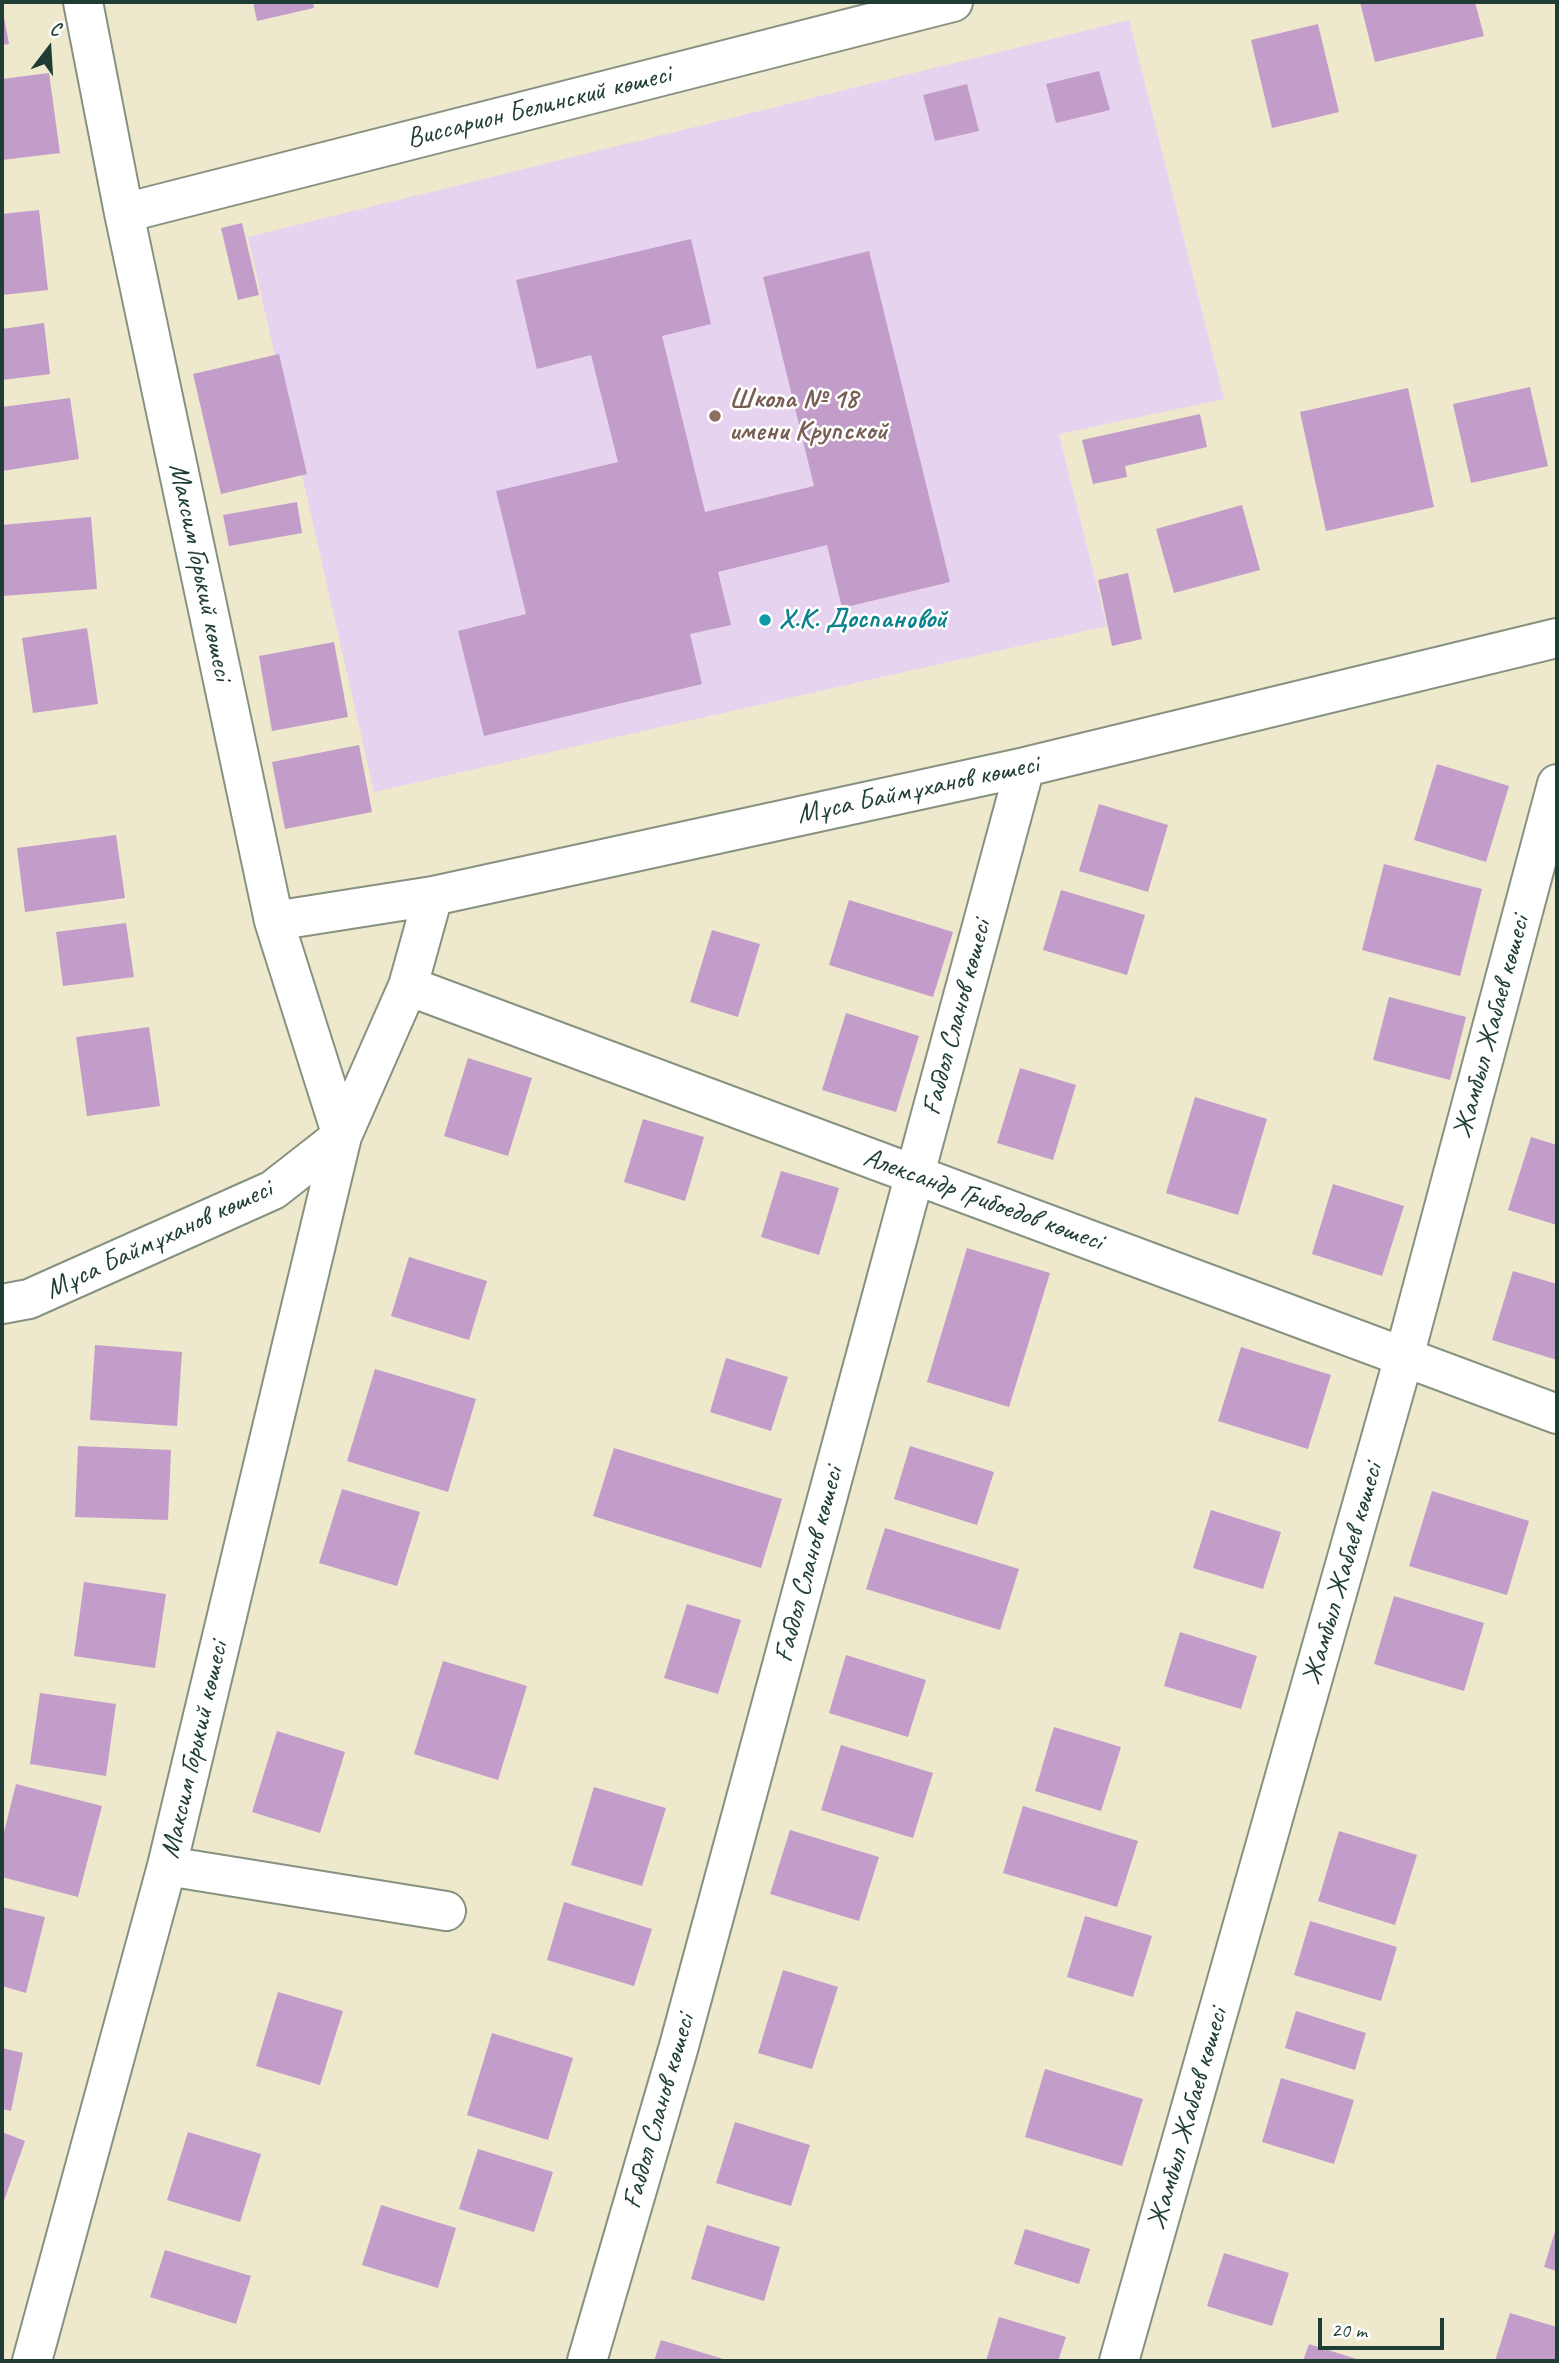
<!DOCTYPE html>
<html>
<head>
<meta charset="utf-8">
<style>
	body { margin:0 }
	#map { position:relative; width:1559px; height:2363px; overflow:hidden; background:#eee8cd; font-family:Caveat,sans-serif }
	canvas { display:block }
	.frame { position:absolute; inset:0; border:4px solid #1f3d34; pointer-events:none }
	.north { position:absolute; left:14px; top:14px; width:70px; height:70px; -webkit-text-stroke:5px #fff; paint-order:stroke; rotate:17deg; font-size:19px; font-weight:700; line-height:28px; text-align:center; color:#1f3d34 }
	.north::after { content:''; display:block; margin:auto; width:24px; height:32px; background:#1f3d34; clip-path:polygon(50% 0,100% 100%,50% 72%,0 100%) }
	.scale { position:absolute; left:1318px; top:2318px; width:126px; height:32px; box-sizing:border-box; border:4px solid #1f3d34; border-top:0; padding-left:9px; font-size:21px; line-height:24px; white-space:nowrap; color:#1f3d34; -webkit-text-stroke:5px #fff; paint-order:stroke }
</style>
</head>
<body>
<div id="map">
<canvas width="1559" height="2363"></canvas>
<div class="frame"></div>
<div class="north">С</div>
<div class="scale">20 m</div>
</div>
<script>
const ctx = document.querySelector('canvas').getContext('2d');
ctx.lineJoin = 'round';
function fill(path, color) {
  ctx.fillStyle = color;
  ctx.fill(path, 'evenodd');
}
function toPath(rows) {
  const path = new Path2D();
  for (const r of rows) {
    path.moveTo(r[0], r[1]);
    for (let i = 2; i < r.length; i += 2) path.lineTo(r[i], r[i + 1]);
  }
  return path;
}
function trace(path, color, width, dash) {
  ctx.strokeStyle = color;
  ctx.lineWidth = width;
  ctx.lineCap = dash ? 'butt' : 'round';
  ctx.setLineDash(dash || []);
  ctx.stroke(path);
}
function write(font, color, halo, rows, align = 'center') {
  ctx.font = font + ' Caveat,sans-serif';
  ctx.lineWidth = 5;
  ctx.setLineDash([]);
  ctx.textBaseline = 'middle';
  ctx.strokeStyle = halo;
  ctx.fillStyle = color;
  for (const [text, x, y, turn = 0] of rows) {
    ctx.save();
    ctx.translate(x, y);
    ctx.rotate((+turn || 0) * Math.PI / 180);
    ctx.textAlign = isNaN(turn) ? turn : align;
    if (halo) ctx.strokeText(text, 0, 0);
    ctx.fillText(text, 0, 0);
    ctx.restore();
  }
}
const built = toPath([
	[1129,20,1224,399,1059,434,1107,626,374,792,248,237]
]);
const building = toPath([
	[253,2,313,2,314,8,257,21],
	[1360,2,1475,2,1484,36,1375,62],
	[2,6,9,44,2,45],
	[1318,24,1339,112,1272,128,1251,40],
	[1099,71,1110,110,1056,123,1046,84],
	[49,73,60,153,2,160,2,79],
	[967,84,979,131,935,141,923,95],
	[39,210,48,290,2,295,2,214],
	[242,223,259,295,238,300,221,228],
	[691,239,711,324,662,336,705,512,814,486,763,277,869,251,950,582,842,608,827,545,718,572,731,625,690,634,702,684,484,736,458,631,526,614,496,491,618,462,591,355,537,369,516,280],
	[44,323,50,374,2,380,2,329],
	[279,354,307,474,221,494,193,374],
	[1530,387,1548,466,1471,483,1453,404],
	[1408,388,1434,507,1326,531,1300,412],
	[70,398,79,459,2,471,2,407],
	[1200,414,1207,447,1125,466,1127,477,1093,484,1082,440],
	[297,502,302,533,229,546,223,515],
	[1242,505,1260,570,1174,593,1156,529],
	[91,517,97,589,2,596,2,525],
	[1128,573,1142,639,1112,646,1098,580],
	[87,628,98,704,33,713,22,638],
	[334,642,348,717,272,731,259,656],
	[359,745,372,812,285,829,272,762],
	[1437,764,1509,786,1486,862,1414,840],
	[1099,804,1168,825,1148,892,1079,871],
	[116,835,125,898,25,912,17,848],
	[1384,864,1482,889,1460,976,1362,950],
	[1061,890,1145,915,1127,975,1043,950],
	[849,900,953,932,933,997,829,965],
	[126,923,134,977,63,986,56,932],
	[712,930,760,944,738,1017,690,1002],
	[1389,997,1466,1017,1450,1080,1373,1060],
	[846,1013,919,1036,896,1112,822,1090],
	[149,1027,160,1106,87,1116,76,1037],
	[468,1058,532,1078,508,1156,444,1136],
	[1020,1068,1076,1085,1053,1160,997,1143],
	[1195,1097,1267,1119,1238,1215,1166,1193],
	[643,1119,704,1137,685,1201,624,1182],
	[1531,1137,1557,1145,1557,1225,1508,1210],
	[781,1171,839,1188,819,1255,761,1237],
	[1333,1184,1404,1206,1382,1276,1312,1254],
	[967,1248,1050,1273,1009,1407,927,1382],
	[409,1257,487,1281,469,1340,391,1316],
	[1513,1271,1557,1284,1557,1360,1492,1340],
	[95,1345,182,1352,177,1426,90,1420],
	[1241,1347,1331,1375,1308,1449,1218,1421],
	[726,1358,788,1377,771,1431,710,1412],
	[375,1369,476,1399,448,1492,347,1461],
	[78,1446,171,1450,168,1520,75,1517],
	[910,1446,994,1472,977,1525,894,1499],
	[614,1448,782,1499,761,1568,593,1516],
	[342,1489,420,1512,397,1586,319,1563],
	[1432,1491,1529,1521,1507,1595,1409,1566],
	[1211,1510,1281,1532,1263,1589,1193,1568],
	[885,1528,1019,1569,1000,1630,866,1589],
	[84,1582,166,1594,155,1668,74,1656],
	[1394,1596,1484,1623,1464,1691,1374,1664],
	[687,1604,741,1620,718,1694,664,1678],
	[1180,1632,1257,1656,1241,1709,1164,1686],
	[846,1655,926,1680,908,1737,829,1713],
	[443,1661,527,1686,498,1780,414,1754],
	[40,1693,116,1704,106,1776,30,1764],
	[1054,1727,1121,1747,1101,1811,1035,1791],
	[277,1731,345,1752,320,1833,252,1812],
	[841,1745,933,1773,913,1838,821,1810],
	[16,1784,102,1806,78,1897,2,1877,2,1840],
	[594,1787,666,1808,642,1886,571,1865],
	[1023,1806,1138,1841,1117,1907,1003,1873],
	[790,1830,879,1857,859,1921,770,1894],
	[1339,1831,1417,1855,1395,1925,1318,1901],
	[564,1902,652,1929,634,1986,547,1960],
	[2,1907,45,1917,26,1993,2,1986],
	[1085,1916,1152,1936,1133,1997,1067,1977],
	[1310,1921,1397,1947,1381,2001,1294,1975],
	[783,1970,838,1987,812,2069,758,2053],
	[278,1992,343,2011,320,2085,256,2066],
	[1296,2011,1366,2033,1355,2070,1285,2048],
	[492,2033,573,2058,548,2140,467,2115],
	[2,2048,23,2053,11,2111,2,2109],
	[1045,2069,1143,2099,1122,2166,1025,2137],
	[1281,2078,1354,2100,1334,2164,1262,2142],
	[735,2122,810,2145,791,2206,716,2183],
	[2,2132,25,2141,4,2201,2,2200],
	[188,2132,261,2154,240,2222,167,2200],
	[478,2149,553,2172,534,2232,459,2209],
	[381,2205,456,2228,438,2288,362,2265],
	[707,2225,780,2247,764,2301,691,2279],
	[1557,2225,1557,2271,1544,2267],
	[1025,2229,1090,2249,1079,2284,1014,2264],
	[165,2250,251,2276,236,2324,150,2297],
	[1224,2253,1289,2273,1272,2326,1207,2306],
	[1510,2313,1557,2327,1557,2361,1495,2361],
	[999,2317,1066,2337,1058,2361,986,2361],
	[661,2340,730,2361,654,2361],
	[1309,2344,1363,2361,1303,2361]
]);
const minor = toPath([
	[124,213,953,2],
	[274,921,433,896,1025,767,1557,638],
	[408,986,1557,1414],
	[2,1304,29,1299,273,1190,342,1136,274,921,124,213,83,2],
	[167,1866,446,1911],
	[32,2361,167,1866,342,1136,408,986,433,896],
	[587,2361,679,2046,1025,767],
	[1119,2361,1404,1357,1557,784]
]);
const markers = [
	[715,416,7,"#8d6e63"],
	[765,620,7,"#0f9aa8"]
];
const streetNames = [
	["Виссарион Белинский көшесі",539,107,-14],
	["Максим Горький көшесі",200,572,78],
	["Мұса Баймұханов көшесі",918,790,-12],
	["Ғабдол Сланов көшесі",957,1018,-75],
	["Жамбыл Жабаев көшесі",1492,1027,-75],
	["Александр Грибоедов көшесі",983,1200,20],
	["Мұса Баймұханов көшесі",159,1240,-25],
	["Ғабдол Сланов көшесі",809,1565,-75],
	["Жамбыл Жабаев көшесі",1343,1574,-74],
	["Максим Горький көшесі",195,1750,-77],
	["Ғабдол Сланов көшесі",659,2112,-74],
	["Жамбыл Жабаев көшесі",1188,2119,-74]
];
const educationNames = [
	["Школа № 18",729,400],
	["имени Крупской",729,432]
];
const cultureNames = [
	["Х.К. Доспановой",779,620]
];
fill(built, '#e6d3f0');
fill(building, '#c39dc9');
trace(minor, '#869280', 42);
trace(minor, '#fff', 38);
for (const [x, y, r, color] of markers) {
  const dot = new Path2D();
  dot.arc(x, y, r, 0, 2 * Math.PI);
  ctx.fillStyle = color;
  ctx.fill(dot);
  trace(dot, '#fff', 2.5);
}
write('28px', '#1f3d34', '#fff', streetNames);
write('bold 28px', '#785e54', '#fff', educationNames, 'left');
write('bold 28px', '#0d838f', '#fff', cultureNames, 'left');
</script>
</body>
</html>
